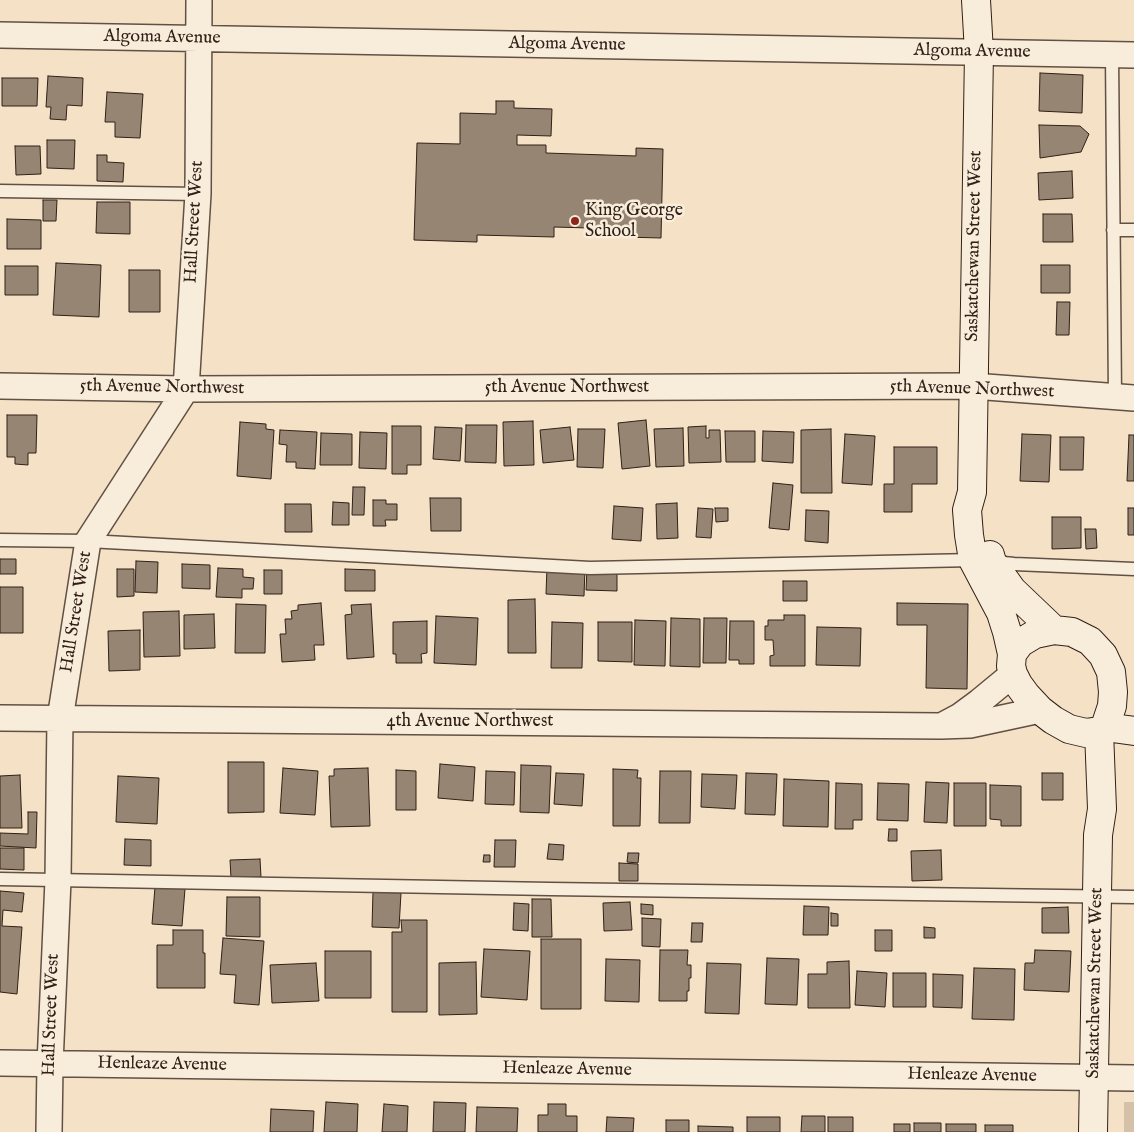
<!DOCTYPE html>
<html>
<head>
<meta charset="utf-8">
<style>
	body { margin:0 }
	canvas { display:block; background:#f5e2c6 }
</style>
</head>
<body>
<canvas width="1134" height="1132"></canvas>
<script>
const ctx = document.querySelector('canvas').getContext('2d');
ctx.lineJoin = 'round';
function fill(path, color) {
  ctx.fillStyle = color;
  ctx.fill(path, 'evenodd');
}
function toPath(rows) {
  const path = new Path2D();
  for (const r of rows) {
    path.moveTo(r[0], r[1]);
    for (let i = 2; i < r.length; i += 2) path.lineTo(r[i], r[i + 1]);
  }
  return path;
}
function trace(path, color, width, dash) {
  ctx.strokeStyle = color;
  ctx.lineWidth = width;
  ctx.lineCap = dash ? 'butt' : 'round';
  ctx.setLineDash(dash || []);
  ctx.stroke(path);
}
function write(font, color, halo, rows, align = 'center') {
  ctx.font = font + ' "IM FELL English",serif';
  ctx.lineWidth = 5;
  ctx.setLineDash([]);
  ctx.textBaseline = 'middle';
  ctx.strokeStyle = halo;
  ctx.fillStyle = color;
  for (const [text, x, y, turn = 0] of rows) {
    ctx.save();
    ctx.translate(x, y);
    ctx.rotate((+turn || 0) * Math.PI / 180);
    ctx.textAlign = isNaN(turn) ? turn : align;
    if (halo) ctx.strokeText(text, 0, 0);
    ctx.fillText(text, 0, 0);
    ctx.restore();
  }
}
const green = toPath([
	[1124,1102,1134,1102,1134,1132,1124,1132]
]);
const building = toPath([
	[1040,73,1083,75,1082,113,1039,111,1040,73],
	[48,76,83,78,82,106,67,105,66,120,50,119,51,107,46,107,48,76],
	[2,78,38,78,37,106,2,106,2,78],
	[107,92,143,94,140,138,115,137,115,122,105,122,107,92],
	[496,101,514,101,514,108,552,109,551,136,517,135,517,145,546,145,546,153,636,156,636,148,663,149,661,238,624,237,625,229,554,227,554,237,477,235,477,242,414,240,417,143,460,144,460,113,496,114,496,101],
	[1039,125,1080,126,1089,134,1081,152,1040,158,1039,125],
	[47,140,75,140,74,169,47,168,47,140],
	[15,146,40,146,41,174,16,175,15,146],
	[97,155,107,155,107,162,124,163,123,182,97,181,97,155],
	[1072,171,1073,198,1039,200,1038,173,1072,171],
	[43,200,57,200,56,221,43,221,43,200],
	[97,202,130,202,130,234,96,233,97,202],
	[1043,214,1072,214,1073,242,1043,242,1043,214],
	[7,219,41,220,41,249,7,249,7,219],
	[56,263,101,265,99,317,53,315,56,263],
	[1041,265,1070,265,1070,293,1041,293,1041,265],
	[5,266,38,266,38,295,5,295,5,266],
	[129,270,160,270,160,312,129,312,129,270],
	[1057,302,1070,302,1069,335,1056,335,1057,302],
	[7,415,37,415,36,453,28,453,28,465,15,464,15,457,7,457,7,415],
	[646,420,650,466,622,469,618,423,646,420],
	[533,421,534,465,504,466,503,422,533,421],
	[240,422,266,424,266,429,274,430,271,479,237,476,240,422],
	[466,425,497,425,496,463,465,462,466,425],
	[392,426,421,426,421,465,407,465,407,474,392,474,392,426],
	[706,426,706,438,709,438,709,430,720,430,721,462,689,463,688,427,706,426],
	[435,427,462,428,460,461,433,459,435,427],
	[570,427,574,460,543,463,540,430,570,427],
	[683,428,684,466,656,467,654,429,683,428],
	[578,429,605,429,603,468,577,467,578,429],
	[831,429,832,493,801,493,801,430,831,429],
	[280,430,317,432,315,469,296,468,296,462,286,462,287,445,279,444,280,430],
	[725,431,755,431,755,462,726,462,725,431],
	[763,431,794,432,793,463,762,461,763,431],
	[360,432,387,433,386,469,359,468,360,432],
	[321,433,352,434,352,465,320,465,321,433],
	[845,434,875,436,872,485,842,483,845,434],
	[1022,434,1051,435,1049,482,1020,481,1022,434],
	[1129,435,1134,435,1134,481,1127,481,1129,435],
	[1060,437,1084,437,1083,470,1060,470,1060,437],
	[894,447,937,447,937,484,912,484,912,512,884,512,884,484,894,484,894,447],
	[773,483,793,485,789,530,769,528,773,483],
	[353,487,365,487,364,515,352,515,353,487],
	[430,498,461,498,461,531,431,531,430,498],
	[373,500,386,500,386,504,397,504,397,520,385,520,386,526,373,526,373,500],
	[333,502,349,503,349,525,332,525,333,502],
	[677,503,678,538,657,539,656,504,677,503],
	[285,504,311,504,312,532,285,532,285,504],
	[614,506,643,508,641,541,612,539,614,506],
	[698,508,713,509,711,538,696,537,698,508],
	[715,508,728,508,728,521,716,522,715,508],
	[1128,508,1134,508,1134,535,1128,535,1128,508],
	[806,510,829,511,828,543,805,541,806,510],
	[1052,517,1081,517,1081,548,1052,549,1052,517],
	[1085,529,1096,529,1097,548,1086,549,1085,529],
	[0,559,16,559,16,574,0,574,0,559],
	[136,561,158,562,157,593,135,592,136,561],
	[182,564,210,565,210,589,182,588,182,564],
	[547,567,585,568,584,596,546,594,547,567],
	[218,568,243,569,243,577,254,578,253,589,242,589,242,598,216,597,218,568],
	[117,569,134,569,134,596,117,597,117,569],
	[345,569,375,570,375,591,345,591,345,569],
	[587,569,617,570,617,591,586,590,587,569],
	[264,570,282,570,282,594,264,594,264,570],
	[783,581,807,581,807,601,783,601,783,581],
	[0,587,23,587,23,633,0,633,0,587],
	[535,599,536,653,508,653,508,600,535,599],
	[321,603,324,645,314,645,315,660,282,662,280,634,286,634,285,619,292,619,291,611,298,610,298,605,321,603],
	[897,603,968,604,967,689,926,688,927,625,897,625,897,603],
	[236,604,266,605,265,653,235,653,236,604],
	[371,604,374,657,347,659,345,615,352,614,351,605,371,604],
	[179,611,180,656,144,657,143,612,179,611],
	[214,614,215,648,184,649,184,615,214,614],
	[784,615,805,615,805,666,770,666,770,656,774,655,773,640,765,640,765,626,768,626,768,620,784,620,784,615],
	[436,616,478,618,476,665,434,663,436,616],
	[671,618,700,619,700,667,670,666,671,618],
	[704,618,727,618,726,663,703,663,704,618],
	[635,620,666,621,665,666,634,665,635,620],
	[427,621,427,653,421,654,422,663,396,663,396,654,393,654,393,622,427,621],
	[730,621,754,621,754,664,739,664,739,660,729,660,730,621],
	[552,622,583,623,582,668,551,668,552,622],
	[598,622,632,622,632,662,598,661,598,622],
	[817,627,861,628,860,666,816,665,817,627],
	[140,630,140,670,109,671,108,631,140,630],
	[228,762,264,762,264,812,228,813,228,762],
	[440,764,475,767,473,801,438,798,440,764],
	[521,765,551,766,549,813,520,812,521,765],
	[283,768,318,771,315,815,280,813,283,768],
	[368,768,370,826,331,827,329,776,334,776,334,769,368,768],
	[613,769,638,770,637,778,641,778,640,826,613,826,613,769],
	[396,770,416,771,416,810,396,810,396,770],
	[486,771,515,772,514,805,485,804,486,771],
	[660,771,691,771,690,823,659,823,660,771],
	[556,773,584,774,582,806,554,804,556,773],
	[746,773,777,774,775,815,745,814,746,773],
	[1042,773,1063,773,1063,800,1042,800,1042,773],
	[702,774,737,775,735,809,701,807,702,774],
	[20,775,22,828,0,828,0,776,20,775],
	[118,776,159,778,157,824,116,822,118,776],
	[784,779,829,781,828,827,783,826,784,779],
	[926,782,949,783,947,823,924,822,926,782],
	[836,783,862,784,862,820,853,820,853,829,835,829,836,783],
	[878,783,909,784,908,821,877,820,878,783],
	[954,783,986,783,986,826,954,826,954,783],
	[990,785,1021,786,1021,826,1001,826,1001,820,990,819,990,785],
	[28,812,37,812,36,848,0,846,0,833,28,834,28,812],
	[889,829,897,829,897,841,888,841,889,829],
	[125,839,151,840,151,866,124,865,125,839],
	[495,840,516,840,515,867,494,867,495,840],
	[549,844,564,845,563,860,547,859,549,844],
	[0,848,24,848,24,870,0,869,0,848],
	[941,850,942,880,912,881,911,851,941,850],
	[628,853,639,853,638,863,627,862,628,853],
	[484,855,490,855,490,862,483,862,484,855],
	[260,859,261,877,231,878,230,860,260,859],
	[619,863,638,864,638,881,619,881,619,863],
	[155,887,185,889,182,926,152,924,155,887],
	[0,891,24,893,22,912,3,910,2,926,22,927,17,994,0,992,0,891],
	[373,892,401,893,399,928,372,927,373,892],
	[227,897,260,897,260,937,226,936,227,897],
	[532,899,551,899,552,937,532,937,532,899],
	[630,902,632,930,604,931,603,903,630,902],
	[514,903,529,904,528,931,513,930,514,903],
	[641,904,653,905,653,915,641,914,641,904],
	[804,906,829,907,828,935,803,935,804,906],
	[1068,907,1069,933,1042,933,1042,908,1068,907],
	[831,913,838,914,838,926,831,926,831,913],
	[642,918,661,919,660,947,642,946,642,918],
	[401,920,427,920,427,1012,392,1012,392,932,402,932,401,920],
	[692,923,703,923,702,942,691,942,692,923],
	[924,927,935,928,935,938,924,938,924,927],
	[173,930,203,930,203,953,205,953,205,988,157,988,157,945,173,945,173,930],
	[875,930,892,930,892,951,875,951,875,930],
	[223,938,264,941,259,1005,234,1003,236,975,220,974,223,938],
	[541,939,581,939,581,1009,541,1009,541,939],
	[484,949,530,951,527,1000,481,997,484,949],
	[660,950,688,950,687,965,691,965,691,978,689,978,689,991,687,991,687,1001,659,1001,660,950],
	[1035,950,1071,951,1069,992,1024,990,1025,963,1034,963,1035,950],
	[325,951,371,951,371,998,325,998,325,951],
	[767,958,799,959,797,1005,765,1004,767,958],
	[606,959,640,960,639,1002,605,1001,606,959],
	[849,961,850,1008,808,1008,808,974,827,974,827,962,849,961],
	[476,962,477,1014,439,1015,439,963,476,962],
	[316,963,319,1001,272,1003,270,965,316,963],
	[707,963,741,964,739,1014,705,1013,707,963],
	[974,968,1015,969,1014,1020,972,1019,974,968],
	[857,971,887,973,885,1007,855,1005,857,971],
	[893,973,926,973,926,1007,893,1007,893,973],
	[933,974,963,975,962,1008,933,1007,933,974],
	[326,1102,358,1104,357,1132,324,1132,326,1102],
	[434,1102,466,1103,465,1132,433,1132,434,1102],
	[384,1104,408,1106,407,1132,382,1132,384,1104],
	[548,1104,566,1104,566,1116,577,1116,577,1132,538,1132,538,1115,548,1115,548,1104],
	[477,1107,518,1108,517,1132,476,1132,477,1107],
	[271,1109,314,1111,313,1132,270,1132,271,1109],
	[802,1116,825,1116,825,1132,801,1132,802,1116],
	[607,1117,634,1118,633,1132,606,1132,607,1117],
	[747,1117,780,1117,780,1132,747,1132,747,1117],
	[828,1117,853,1117,853,1132,828,1132,828,1117],
	[666,1120,689,1120,689,1132,666,1132,666,1120],
	[914,1123,941,1123,941,1132,914,1132,914,1123],
	[894,1124,910,1124,910,1132,894,1132,894,1124],
	[946,1124,976,1124,976,1132,946,1132,946,1124],
	[985,1125,1013,1125,1013,1132,985,1132,985,1125],
	[698,1126,733,1127,733,1132,698,1132,698,1126]
]);
const lane = toPath([
	[1112,55,1115,397],
	[0,191,198,194],
	[1113,230,1134,230],
	[0,540,88,541,590,568,974,560],
	[994,562,1014,564,1134,569],
	[0,879,550,889,1134,897]
]);
const street = toPath([
	[0,35,1134,55],
	[0,386,186,389,973,386,1134,398],
	[0,718,941,726,970,725,1040,710],
	[945,724,960,716,979,702,1013,674],
	[0,1063,1134,1078],
	[49,1132,50,1064,58,880,60,719,88,541,186,389,198,194,199,0]
]);
const secondary = toPath([
	[976,0,979,52,972,492,967,510,969,535,973,560,1001,613,1007,632,1012,654],
	[990,555,992,562,1012,590,1054,630],
	[1054,630,1072,632,1090,641,1103,655,1111,672,1113,692,1112,706,1105,727,1099,731,1086,733,1069,729,1053,720,1040,710,1026,695,1018,684,1013,674,1011,666,1012,654,1020,643,1035,634,1054,630],
	[1105,727,1134,731],
	[1093,1132,1098,835,1102,809,1099,731]
]);
const markers = [
	[575,221,5,"#8f2418"]
];
const streetNames = [
	["Algoma Avenue",162,38,1],
	["Algoma Avenue",567,45,1],
	["Algoma Avenue",972,52,1],
	["Hall Street West",195,222,-87],
	["Saskatchewan Street West",975,246,-89],
	["5th Avenue Northwest",162,388,1],
	["5th Avenue Northwest",567,388],
	["5th Avenue Northwest",972,390,2],
	["Hall Street West",77,612,-81],
	["4th Avenue Northwest",470,722],
	["Saskatchewan Street West",1096,983,-89],
	["Hall Street West",52,1015,-88],
	["Henleaze Avenue",162,1065,1],
	["Henleaze Avenue",567,1070,1],
	["Henleaze Avenue",972,1076,1]
];
const poiNames = [
	["King George",585,211],
	["School",585,232]
];
fill(green, '#d4c1a8');
fill(building, '#968572');
trace(building, '#302018', 1);
trace(lane, '#615044', 15);
trace(street, '#615044', 28);
trace(secondary, '#302018', 30);
trace(lane, '#f8ecda', 12);
trace(street, '#f8ecda', 25);
trace(secondary, '#f8ecda', 28);
for (const [x, y, r, color] of markers) {
  const dot = new Path2D();
  dot.arc(x, y, r, 0, 2 * Math.PI);
  ctx.fillStyle = color;
  ctx.fill(dot);
  trace(dot, '#f8ecda', 2);
}
write('18px', '#302018', '#f8ecda', streetNames);
write('18px', '#302018', '#f8ecda', poiNames, 'left');
</script>
</body>
</html>
